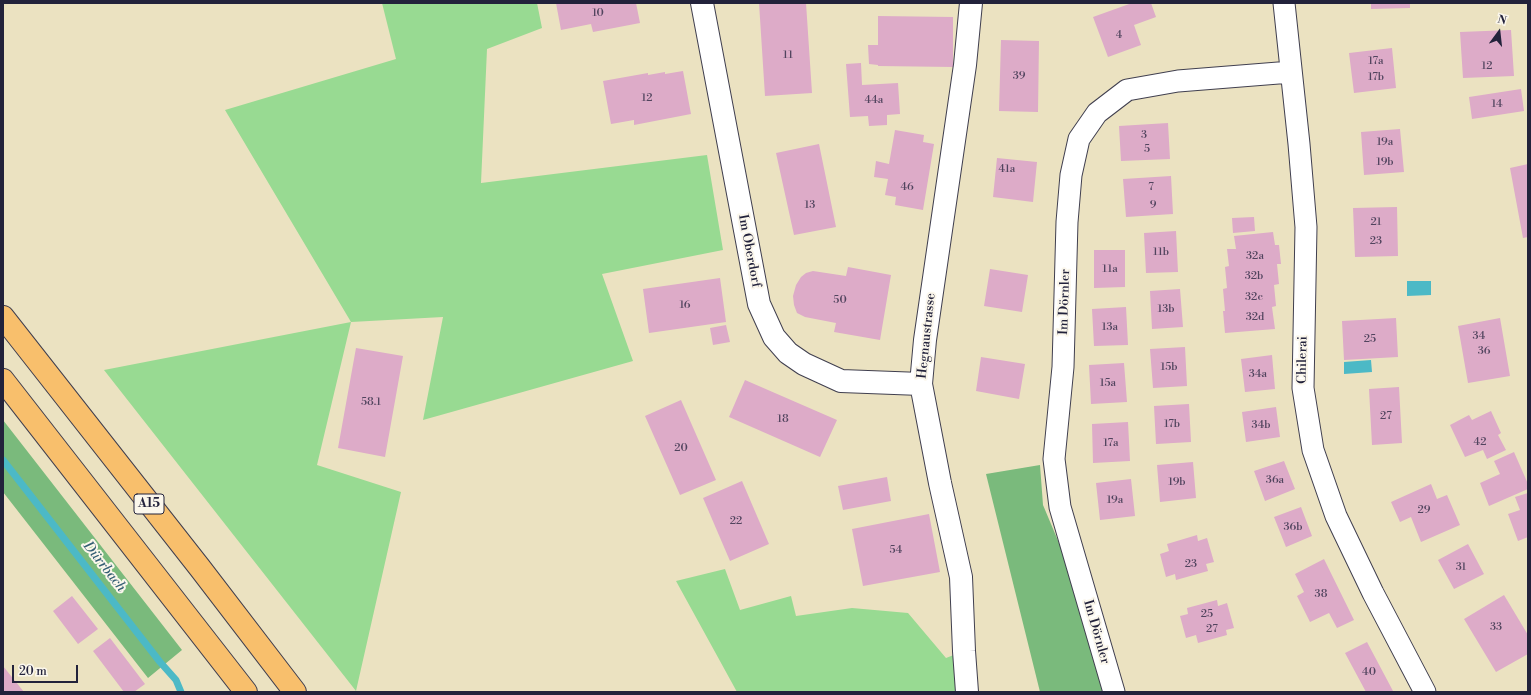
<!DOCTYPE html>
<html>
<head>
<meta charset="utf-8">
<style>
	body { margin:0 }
	#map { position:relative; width:1531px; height:695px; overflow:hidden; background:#ebe2c1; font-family:"Libre Bodoni",serif }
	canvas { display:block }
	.frame { position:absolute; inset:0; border:4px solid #22223b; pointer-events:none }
	.north { position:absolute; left:1479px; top:12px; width:40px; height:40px; -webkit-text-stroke:3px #fbf7ec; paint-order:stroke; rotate:15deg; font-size:11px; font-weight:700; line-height:16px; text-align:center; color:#22223b }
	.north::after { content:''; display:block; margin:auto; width:14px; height:18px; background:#22223b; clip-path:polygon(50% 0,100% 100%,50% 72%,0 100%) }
	.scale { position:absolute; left:12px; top:665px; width:66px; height:18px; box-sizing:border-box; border:2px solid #22223b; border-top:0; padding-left:5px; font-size:12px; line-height:14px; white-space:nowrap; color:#22223b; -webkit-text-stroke:3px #fbf7ec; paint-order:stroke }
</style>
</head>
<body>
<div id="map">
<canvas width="1531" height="695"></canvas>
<div class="frame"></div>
<div class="north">N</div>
<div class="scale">20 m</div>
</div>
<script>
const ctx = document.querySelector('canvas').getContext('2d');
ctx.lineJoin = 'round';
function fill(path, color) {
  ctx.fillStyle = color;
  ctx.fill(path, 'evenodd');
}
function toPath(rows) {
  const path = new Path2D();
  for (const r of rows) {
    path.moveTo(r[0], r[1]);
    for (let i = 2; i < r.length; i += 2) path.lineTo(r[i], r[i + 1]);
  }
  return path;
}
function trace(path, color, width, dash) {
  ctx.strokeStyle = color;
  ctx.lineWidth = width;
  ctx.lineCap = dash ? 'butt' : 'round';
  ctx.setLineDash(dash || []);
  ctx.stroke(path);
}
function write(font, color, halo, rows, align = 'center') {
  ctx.font = font + ' "Libre Bodoni",serif';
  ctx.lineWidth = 4;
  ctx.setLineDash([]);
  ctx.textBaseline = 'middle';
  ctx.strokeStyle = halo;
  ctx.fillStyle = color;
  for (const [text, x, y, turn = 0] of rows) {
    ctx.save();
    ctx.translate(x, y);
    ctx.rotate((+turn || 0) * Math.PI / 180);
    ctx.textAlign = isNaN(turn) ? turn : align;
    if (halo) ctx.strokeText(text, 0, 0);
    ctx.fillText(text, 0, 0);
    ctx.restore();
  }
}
const green = toPath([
	[382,3,537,3,542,28,487,49,481,183,707,155,723,250,602,274,633,361,423,420,443,317,351,322,317,465,401,492,356,691,104,370,351,322,225,110,396,59],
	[725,569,740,610,791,596,796,616,852,608,908,613,946,658,964,651,967,692,737,692,676,581]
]);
const forest = toPath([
	[3,420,182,650,148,678,3,492],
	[1040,465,1043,505,1072,574,1105,692,1040,692,986,474]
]);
const water = toPath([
	[1431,281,1431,295,1407,296,1407,281],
	[1371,360,1372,372,1344,374,1344,362]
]);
const stream = toPath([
	[3,460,160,662,176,680,181,692]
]);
const building = toPath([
	[556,3,636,3,640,23,593,32,591,24,561,30],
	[759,3,806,3,812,93,765,96],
	[1132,3,1151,3,1156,17,1134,25,1141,45,1108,57,1093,17],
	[1371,3,1410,3,1410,8,1371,9],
	[878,16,953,17,953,67,878,66,878,65,869,64,868,45,878,45],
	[1511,30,1514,76,1463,78,1460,32],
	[1001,40,1039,41,1038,112,999,111],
	[1392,48,1396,88,1354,93,1349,53],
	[861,63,862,85,898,83,900,114,887,115,887,125,869,126,868,116,850,117,846,64],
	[683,71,691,114,634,125,634,120,611,124,603,81,648,73,648,75,665,72,665,74],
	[1521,89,1524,111,1472,119,1469,97],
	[1168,123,1170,159,1121,161,1119,126],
	[1400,129,1404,172,1364,175,1361,132],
	[895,130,924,135,923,142,934,144,923,210,895,205,896,197,885,195,888,179,874,177,876,161,889,164],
	[819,144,836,227,794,235,776,153],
	[997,158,1037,162,1033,202,993,197],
	[1528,164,1528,237,1523,238,1510,168],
	[1171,176,1173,214,1126,217,1123,179],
	[1397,207,1398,256,1355,257,1353,208],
	[1254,217,1255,231,1233,233,1232,218],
	[1176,231,1178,272,1146,273,1144,233],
	[1273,232,1275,245,1279,245,1281,264,1277,264,1279,284,1274,285,1276,306,1272,307,1275,329,1225,333,1223,311,1225,311,1223,289,1227,288,1225,267,1229,266,1227,249,1236,249,1234,236],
	[1094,250,1125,250,1125,287,1094,288],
	[848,267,891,275,880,340,834,332,836,323,805,317,797,313,794,305,793,296,796,285,801,277,806,273,813,271,846,276],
	[990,269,1028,275,1022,312,984,306],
	[720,278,726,322,649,333,643,289],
	[1180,289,1183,327,1152,329,1150,291],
	[1126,307,1128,345,1094,346,1092,309],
	[1396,318,1398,357,1344,360,1342,321],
	[1500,318,1510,376,1468,383,1458,326],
	[726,325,730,342,713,345,710,328],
	[1185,347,1187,386,1153,388,1150,349],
	[356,348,403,356,385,457,338,448],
	[1272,355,1275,389,1245,392,1241,359],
	[981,357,1025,364,1019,399,976,391],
	[1124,363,1127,402,1091,404,1089,365],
	[745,380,837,420,820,457,729,417],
	[1399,387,1402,443,1372,445,1369,389],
	[681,400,716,480,680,495,645,416],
	[1189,404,1191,442,1156,444,1154,406],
	[1276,407,1280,437,1246,442,1242,412],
	[1491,411,1501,433,1498,435,1506,450,1487,459,1483,450,1465,457,1450,425,1469,415,1472,420],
	[1128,422,1130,461,1093,463,1092,424],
	[1514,452,1528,484,1528,489,1489,506,1480,483,1500,474,1494,461],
	[1284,461,1295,489,1265,501,1254,471],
	[1193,462,1196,498,1160,502,1157,465],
	[887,477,891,501,843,510,838,486],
	[1131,479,1135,516,1100,520,1096,483],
	[742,481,769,544,730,561,703,498],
	[1431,484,1437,499,1447,495,1460,525,1421,542,1411,517,1400,522,1391,502],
	[1528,493,1528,537,1518,541,1508,514,1520,510,1515,497],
	[1301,507,1312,536,1286,547,1274,517],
	[929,514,940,572,863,586,852,529],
	[1197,535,1198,541,1207,538,1214,562,1206,564,1208,571,1176,580,1175,574,1166,577,1160,554,1169,551,1167,544],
	[1468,544,1484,574,1454,589,1438,560],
	[1324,559,1354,620,1337,628,1329,613,1310,622,1297,596,1304,592,1295,574],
	[1504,595,1528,635,1528,654,1496,672,1464,619],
	[72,596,98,629,78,644,53,611],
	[1217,600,1218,606,1227,603,1234,628,1226,630,1227,635,1198,643,1196,635,1186,638,1180,616,1188,614,1187,608],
	[110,638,145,684,134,692,124,692,93,651],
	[1367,642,1393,691,1391,692,1366,692,1345,653],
	[3,666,24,692,3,692]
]);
const minor = toPath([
	[1284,3,1299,144,1306,227,1303,388,1313,450,1336,516,1373,593,1425,692],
	[1114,692,1060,507,1054,459,1063,367,1067,222,1071,175,1079,139,1097,113,1127,90,1178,81,1291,72]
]);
const tertiary = toPath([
	[702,3,759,304,774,337,788,353,804,364,841,381,921,384],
	[967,692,964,651,961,577,940,483,921,384,925,340,965,65,971,3]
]);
const motorway = toPath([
	[3,317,200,568,295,692],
	[3,380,246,692]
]);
const numberNames = [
	["10",598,13],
	["4",1119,35],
	["11",788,55],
	["17a",1376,61],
	["12",1487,66],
	["39",1019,76],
	["17b",1376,77],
	["12",647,98],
	["44a",874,100],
	["14",1497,104],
	["3",1144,135],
	["19a",1385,142],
	["5",1147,149],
	["19b",1385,162],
	["41a",1007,169],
	["46",907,187],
	["7",1151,187],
	["13",810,205],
	["9",1153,205],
	["21",1376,222],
	["23",1376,241],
	["11b",1161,252],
	["32a",1255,256],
	["11a",1110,269],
	["32b",1254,276],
	["32c",1254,297],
	["50",840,300],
	["16",685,305],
	["13b",1166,309],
	["32d",1255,317],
	["13a",1110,327],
	["34",1479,336],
	["25",1370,339],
	["36",1484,351],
	["15b",1169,367],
	["34a",1258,374],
	["15a",1108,383],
	["58.1",371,402],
	["27",1386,416],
	["18",783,419],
	["17b",1172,424],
	["34b",1261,425],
	["42",1480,442],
	["17a",1111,443],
	["20",681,448],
	["36a",1275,480],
	["19b",1177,482],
	["19a",1115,500],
	["29",1424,510],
	["22",736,521],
	["36b",1293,527],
	["54",896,550],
	["23",1191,564],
	["31",1461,567],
	["38",1321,594],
	["25",1207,614],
	["33",1496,627],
	["27",1212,629],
	["40",1369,672]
];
const shields = [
	[149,504,30]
];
const shieldNames = [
	["A15",149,504]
];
const streetNames = [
	["Im Oberdorf",749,251,79],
	["Im Dörnler",1065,302,-88],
	["Hegnaustrasse",927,336,-84],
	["Chilerai",1303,360,-89],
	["Im Dörnler",1096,632,74]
];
const waterNames = [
	["Dürrbach",104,567,52]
];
fill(green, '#98da92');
fill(forest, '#7aba7c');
fill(water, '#4cb9c6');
trace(stream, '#4cb9c6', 7);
fill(building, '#ddabc8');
trace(minor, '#403f4f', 23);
trace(tertiary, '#403f4f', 24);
trace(motorway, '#403f4f', 24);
trace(minor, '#fff', 21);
trace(tertiary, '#fff', 22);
trace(motorway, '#f8bf6c', 22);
write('11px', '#51445e', null, numberNames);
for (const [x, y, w] of shields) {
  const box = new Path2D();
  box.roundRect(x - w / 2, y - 10, w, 20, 3);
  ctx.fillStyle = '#fbf7ec';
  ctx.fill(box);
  trace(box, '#22223b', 1);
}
write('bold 12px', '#22223b', null, shieldNames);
write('13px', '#22223b', '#fbf7ec', streetNames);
write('italic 14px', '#335e73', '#fbf7ec', waterNames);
</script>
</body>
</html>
